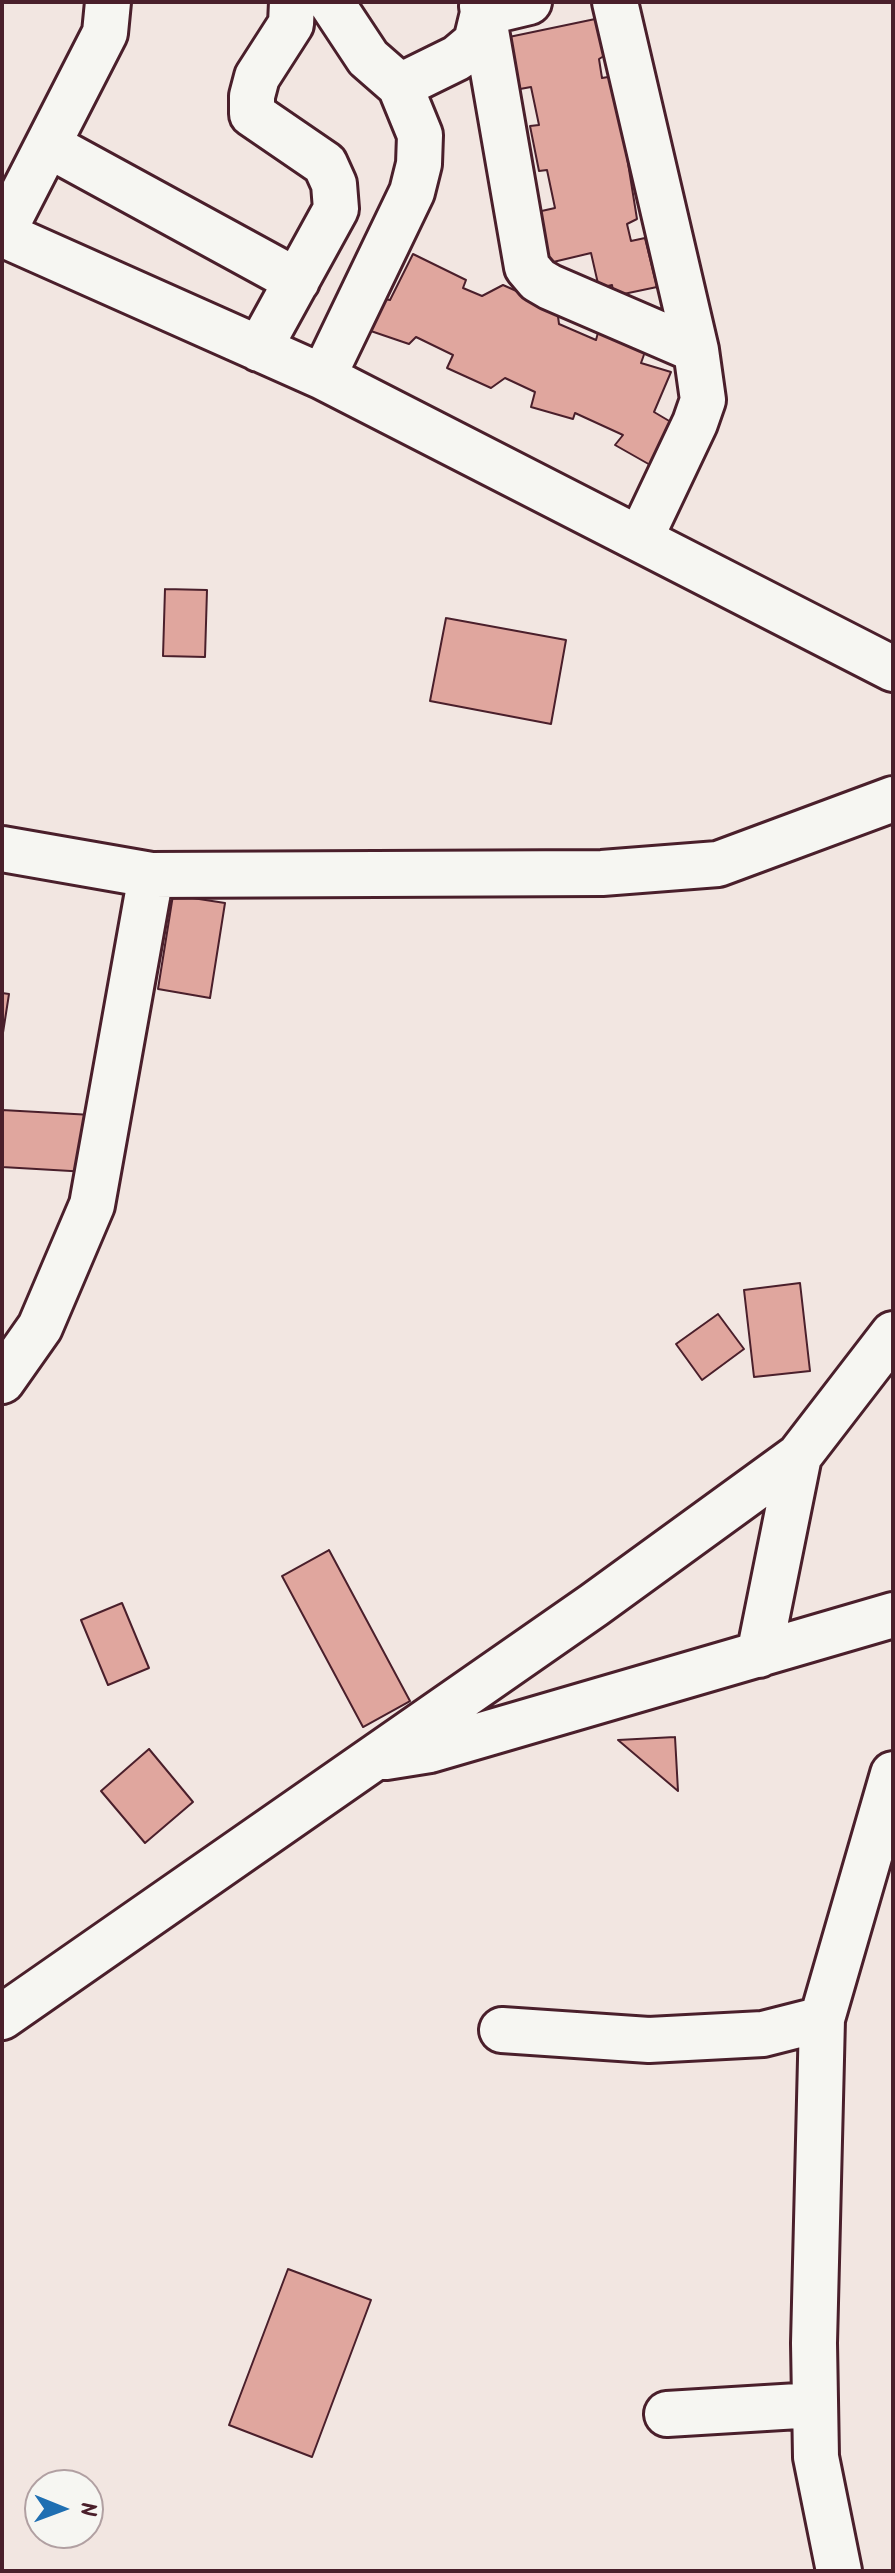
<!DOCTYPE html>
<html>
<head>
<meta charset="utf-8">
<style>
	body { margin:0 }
	#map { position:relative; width:895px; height:2573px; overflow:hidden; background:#f2e6e1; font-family:Kalam,sans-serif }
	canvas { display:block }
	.frame { position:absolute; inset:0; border:4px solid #4a1f2b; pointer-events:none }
	.north { position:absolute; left:24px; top:2469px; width:80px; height:80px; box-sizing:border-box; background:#f6f6f2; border:2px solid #b1a0a2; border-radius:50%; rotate:91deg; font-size:22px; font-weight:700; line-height:32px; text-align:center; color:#4a1f2b }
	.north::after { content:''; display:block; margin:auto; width:28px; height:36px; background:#1f6fb2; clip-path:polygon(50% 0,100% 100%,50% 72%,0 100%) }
</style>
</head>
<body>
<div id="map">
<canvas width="895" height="2573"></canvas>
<div class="frame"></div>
<div class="north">N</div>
</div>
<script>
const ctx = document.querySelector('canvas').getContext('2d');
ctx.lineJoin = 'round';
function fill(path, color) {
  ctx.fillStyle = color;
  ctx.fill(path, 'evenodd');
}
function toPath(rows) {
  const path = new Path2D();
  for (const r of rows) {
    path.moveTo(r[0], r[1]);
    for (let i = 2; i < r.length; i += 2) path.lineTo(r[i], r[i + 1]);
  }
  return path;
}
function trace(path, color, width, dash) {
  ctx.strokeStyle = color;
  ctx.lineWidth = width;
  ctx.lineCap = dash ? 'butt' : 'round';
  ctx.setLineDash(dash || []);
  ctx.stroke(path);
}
const building = toPath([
	[600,18,607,54,599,59,602,78,614,76,637,219,627,224,631,241,645,238,657,287,614,296,612,285,599,288,591,253,549,263,537,212,555,208,547,170,539,171,530,126,539,125,531,87,520,89,509,37,600,18],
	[413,254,466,280,463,288,482,296,503,285,557,309,559,324,596,340,599,329,646,349,641,363,671,372,654,412,676,425,652,466,615,445,623,435,575,413,573,419,531,407,535,392,505,378,491,388,447,368,453,355,416,337,409,344,362,328,378,298,390,300,413,254],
	[165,589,207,590,205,657,163,656,165,589],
	[446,618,566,640,551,724,430,701,446,618],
	[173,895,225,903,210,998,158,989,173,895],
	[2,993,9,994,2,1039,2,993],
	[2,1110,92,1115,88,1172,2,1167,2,1110],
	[800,1283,810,1371,754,1377,744,1290,800,1283],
	[718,1314,744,1349,702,1380,676,1344,718,1314],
	[329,1550,410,1701,363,1727,282,1576,329,1550],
	[122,1603,149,1668,108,1685,81,1620,122,1603],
	[675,1737,678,1791,618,1740,675,1737],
	[149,1749,193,1802,145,1843,101,1791,149,1749],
	[288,2269,371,2300,312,2457,229,2425,288,2269]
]);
const minor = toPath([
	[108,2,105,33,2,234,323,377,893,669],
	[529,2,483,13,527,267,538,280,550,287,696,350],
	[615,2,696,350,703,400,695,423,640,539],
	[400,86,457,58,476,42,483,13,482,6],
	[48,145,297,281],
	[259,349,336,209,334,184,325,164,252,114,252,96,257,77,291,24,292,2],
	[323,377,412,192,419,164,420,135,400,86,368,58,331,2],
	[2,849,151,875,602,873,718,864,893,799],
	[2,1381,40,1327,92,1205,151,875],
	[759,1655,799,1456],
	[386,1757,430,1750,893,1615],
	[2,2017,594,1605,799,1456,893,1334],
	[822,2019,814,2343,816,2457,839,2571],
	[502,2030,649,2040,763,2034,822,2019,893,1774],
	[667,2414,815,2405]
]);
fill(building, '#e0a69e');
trace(building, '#4a1f2b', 2);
trace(minor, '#4a1f2b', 50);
trace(minor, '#f6f6f2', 44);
</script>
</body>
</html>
